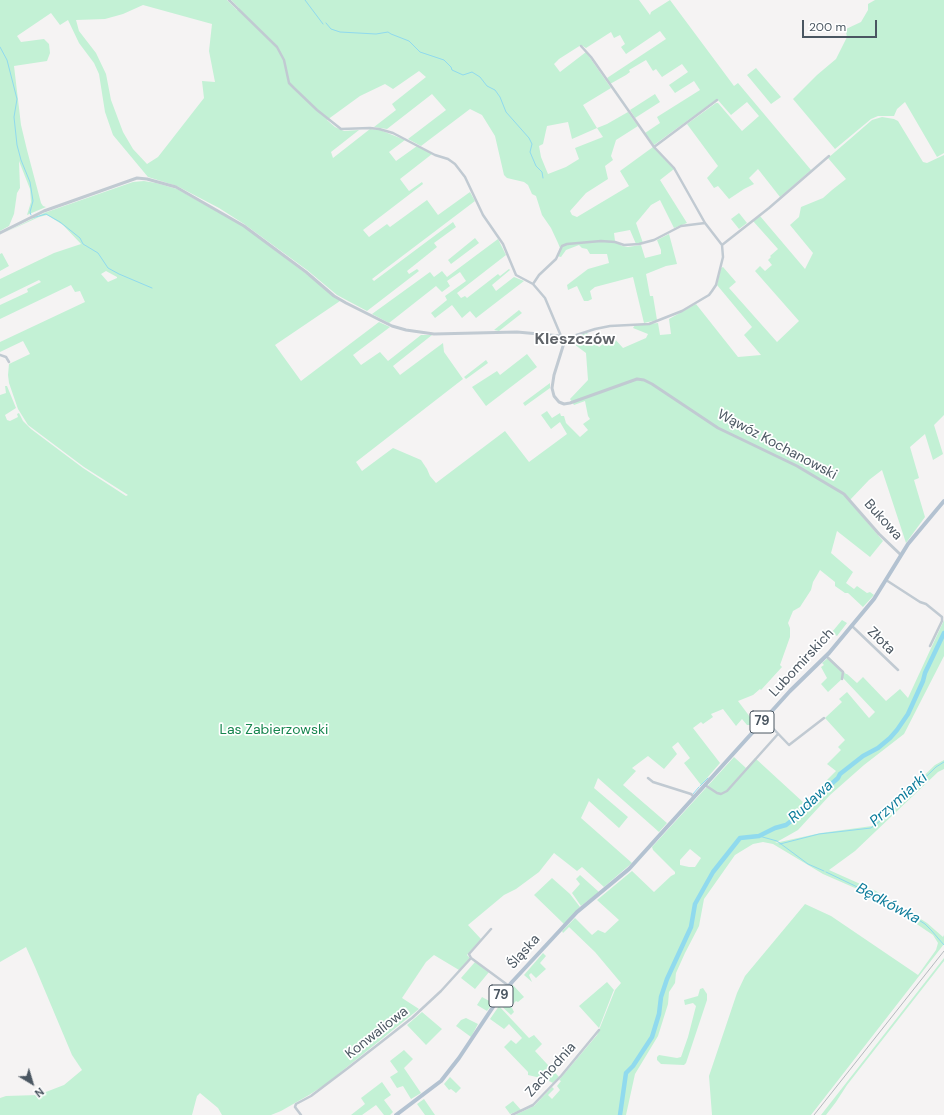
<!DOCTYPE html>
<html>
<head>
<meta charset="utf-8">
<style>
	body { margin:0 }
	#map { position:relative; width:944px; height:1115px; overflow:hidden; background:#f5f3f3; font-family:"DM Sans",sans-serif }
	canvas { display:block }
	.north { position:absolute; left:12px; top:1063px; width:40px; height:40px; -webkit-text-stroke:3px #fff; paint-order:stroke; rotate:142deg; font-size:11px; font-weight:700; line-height:16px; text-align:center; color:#4a5661 }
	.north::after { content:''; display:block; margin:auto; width:14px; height:18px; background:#4a5661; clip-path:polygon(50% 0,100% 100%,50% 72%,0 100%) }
	.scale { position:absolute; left:802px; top:20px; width:75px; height:18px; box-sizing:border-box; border:2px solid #4a5661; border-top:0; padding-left:5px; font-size:12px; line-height:14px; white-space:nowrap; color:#4a5661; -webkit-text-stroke:3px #fff; paint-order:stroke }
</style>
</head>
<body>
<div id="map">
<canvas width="944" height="1115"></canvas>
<div class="north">N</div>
<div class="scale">200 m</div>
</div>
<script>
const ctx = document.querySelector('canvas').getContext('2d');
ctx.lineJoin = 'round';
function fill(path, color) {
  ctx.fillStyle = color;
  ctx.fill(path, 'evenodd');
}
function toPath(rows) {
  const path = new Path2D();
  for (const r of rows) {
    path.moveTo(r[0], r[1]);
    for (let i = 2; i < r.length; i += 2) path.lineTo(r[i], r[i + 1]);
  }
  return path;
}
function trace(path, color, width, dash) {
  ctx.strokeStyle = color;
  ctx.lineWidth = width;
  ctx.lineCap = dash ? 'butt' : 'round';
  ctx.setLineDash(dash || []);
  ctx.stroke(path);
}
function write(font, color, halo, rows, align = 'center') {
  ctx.font = font + ' "DM Sans",sans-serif';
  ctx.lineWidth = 3.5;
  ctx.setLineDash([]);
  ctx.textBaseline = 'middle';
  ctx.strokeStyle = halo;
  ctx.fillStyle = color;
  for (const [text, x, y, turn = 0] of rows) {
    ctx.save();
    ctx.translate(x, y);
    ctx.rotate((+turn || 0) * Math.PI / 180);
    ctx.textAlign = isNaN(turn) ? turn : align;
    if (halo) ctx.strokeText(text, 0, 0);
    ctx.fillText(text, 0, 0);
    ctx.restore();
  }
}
const green = toPath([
	[0,0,227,0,237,10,239,8,231,0,639,0,650,15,651,12,670,0,734,86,738,83,811,170,780,197,758,169,749,178,754,184,744,189,729,199,718,186,714,188,707,178,718,166,687,124,716,103,718,103,742,131,759,116,747,102,731,115,717,99,654,145,645,133,660,123,657,117,700,90,694,81,675,93,669,85,688,72,682,64,662,77,656,69,653,71,646,60,629,70,630,72,626,75,610,84,607,78,666,39,660,31,626,54,621,47,625,44,620,35,614,38,611,32,586,48,581,45,559,59,554,64,560,72,586,52,611,88,583,105,597,128,607,124,628,112,638,126,616,140,611,156,613,160,605,166,608,179,586,193,570,211,572,215,577,217,629,186,620,171,653,147,674,169,660,180,687,223,674,228,660,200,651,205,636,223,643,243,636,244,630,230,614,233,615,241,622,246,628,247,641,245,645,258,661,254,661,250,657,240,669,234,677,264,666,266,646,274,650,296,653,296,657,320,644,323,633,277,595,287,590,291,592,299,588,301,584,301,577,286,568,290,567,285,588,269,609,263,607,254,590,254,587,249,582,248,579,245,566,250,561,257,557,256,560,248,558,243,551,228,542,215,536,196,532,194,528,185,524,182,507,178,504,175,495,136,482,115,470,109,421,146,408,139,446,110,432,94,387,129,374,127,396,110,392,104,426,77,419,71,393,89,385,84,360,96,327,120,335,127,344,131,359,130,331,152,333,158,370,129,380,130,405,140,389,152,396,161,417,146,432,154,400,179,409,191,422,182,423,184,363,230,369,237,387,224,390,227,427,200,438,215,470,192,475,201,372,279,374,281,453,222,456,227,434,243,437,247,407,271,409,274,417,269,419,271,367,311,337,295,307,270,244,224,219,208,177,186,148,177,113,135,105,112,99,74,94,63,79,43,68,20,60,25,51,13,17,36,21,42,44,39,49,44,50,53,47,61,14,66,21,125,27,150,41,203,43,206,46,207,27,215,31,202,30,189,19,161,20,188,17,193,14,214,9,226,0,231],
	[143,5,212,24,209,51,215,82,202,81,204,98,158,157,147,164,133,149,123,132,111,100,106,74,96,53,79,31,76,20,105,19,123,14],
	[568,122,572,139,597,128,603,137,575,148,579,159,566,167,548,174,541,157,539,146,543,144,547,126],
	[875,0,944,0,944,153,937,157,905,102,897,109,894,116,878,116,871,119,835,149,793,99,817,75,836,59,847,37,846,32,846,29,861,22,868,10,868,4],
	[756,68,781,97,771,104,747,75],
	[655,94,660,102,635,118,630,110],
	[882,117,894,119,898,121,923,162,927,163,944,155,944,415,934,425,943,454,933,460,925,434,910,447,919,478,914,480,925,517,906,543,882,470,869,480,849,501,883,541,870,557,837,531,831,553,853,572,846,583,854,589,857,586,867,593,870,592,874,595,863,607,848,593,845,593,835,586,835,582,820,570,813,582,811,590,800,607,793,611,788,623,790,628,790,637,780,665,782,667,761,690,760,689,753,695,738,701,756,725,753,727,751,725,747,725,742,719,736,726,723,709,711,714,713,717,703,724,701,722,693,728,720,763,701,785,684,763,690,758,678,742,672,747,677,754,664,769,648,756,632,768,636,771,623,785,667,823,659,832,598,778,594,788,628,817,619,828,589,801,581,818,632,863,604,887,582,867,577,871,554,853,539,872,516,889,504,895,468,925,481,939,467,955,470,958,459,970,434,955,426,962,402,998,419,1009,326,1084,309,1095,281,1111,271,1115,222,1115,218,1108,200,1093,197,1096,192,1115,0,1115,0,1098,6,1096,38,1095,64,1085,82,1070,72,1055,35,967,26,947,0,962,0,395,6,393,5,386,7,386,16,408,5,415,7,420,10,421,18,417,17,414,19,413,23,421,31,429,83,468,126,496,128,495,84,467,28,425,18,409,9,383,8,375,9,364,30,354,23,341,0,352,0,342,85,302,80,291,75,292,71,285,0,319,0,305,28,292,27,289,41,282,39,280,0,299,0,279,54,253,81,244,63,225,47,215,39,217,6,232,44,213,133,182,144,181,156,183,177,189,243,226,305,273,340,301,275,345,301,381,379,322,390,327,353,355,361,365,380,352,388,361,421,335,432,335,393,366,400,375,443,343,444,352,463,379,356,462,362,471,393,448,421,460,427,469,430,476,436,483,505,431,529,462,567,434,560,422,551,429,541,415,547,411,552,418,560,413,561,416,564,416,566,423,580,437,588,430,583,424,590,419,588,416,585,401,574,405,570,399,588,380,586,353,574,344,582,334,587,333,599,347,613,337,623,348,646,338,648,334,633,328,635,325,658,323,660,335,671,334,669,319,696,304,738,357,761,355,744,335,752,327,717,285,721,268,723,267,736,282,729,288,777,342,799,321,755,271,760,266,765,271,772,265,768,260,771,257,770,256,778,249,753,221,760,216,805,269,813,253,790,225,799,217,801,207,823,198,832,190,846,179,828,158,872,120],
	[106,271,117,277,117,278,108,282,101,274],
	[739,213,747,223,739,229,731,219],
	[475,238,479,243,451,264,448,260],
	[498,239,506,255,457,293,461,298,465,296,467,298,498,274,500,276,509,269,510,270,492,285,496,291,514,277,524,281,476,318,470,311,462,318,452,305,435,318,431,313,447,300,445,296,466,281,460,272,447,281,450,286,442,292,436,286,389,323,372,314,430,272,434,277,442,271,447,277],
	[2,253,9,266,0,271,0,254],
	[519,310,522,313,499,331,494,330],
	[527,354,537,367,486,406,472,387,497,371,500,375],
	[486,360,488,363,466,379,464,377],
	[550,383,550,388,525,406,523,403],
	[842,620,847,623,837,636,832,632],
	[944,620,944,656,904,734,864,765,830,795,798,830,775,843,821,833,872,826,935,765,944,760,944,769,938,772,855,851,829,870,876,891,927,923,943,937,944,935,944,944,811,1115,712,1115,709,1076,737,993,745,976,805,904,831,916,918,975,936,950,938,943,933,935,927,931,899,912,871,895,823,874,773,844,763,842,753,844,735,855,704,899,699,926,685,953,676,973,675,983,669,992,668,1004,658,1036,635,1074,626,1115,515,1115,534,1106,552,1087,554,1089,548,1095,552,1099,560,1090,557,1086,561,1081,559,1080,597,1035,615,990,621,983,595,952,569,927,563,933,562,931,575,918,592,935,598,930,605,933,619,920,597,900,632,871,654,892,671,876,675,874,675,872,653,850,652,847,734,757,746,768,755,758,804,803,836,771,827,764,841,750,838,747,845,740,825,718,842,702,839,699,847,692,869,718,875,712,843,678,828,692,821,684,827,678,821,667,824,665,822,663,829,657,846,674,847,674,857,683,863,677,886,701,900,689,908,698],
	[690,849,701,858,695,867,689,867,680,865,680,860],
	[580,875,599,892,581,906,572,893,580,884,576,879],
	[552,878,570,894,580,907,564,924,534,895],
	[543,953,546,956,540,963,546,969,536,978,531,973,529,975,532,982,524,975],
	[944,958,944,961,847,1085,836,1102,826,1115,821,1115],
	[475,962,489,972,475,989,461,978],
	[607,982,614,990,613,992,599,1028,579,1006],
	[513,985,524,997,518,1002,516,1001,511,1006,514,1012,511,1015,498,1003],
	[703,988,707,994,707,1000,686,1063,684,1065,661,1064,657,1060,657,1057,659,1055,677,1058,681,1057,688,1037,696,1006,693,1003,685,1005,684,1000,698,996,700,989],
	[482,997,493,1003,487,1011,477,1005],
	[499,1006,529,1038,534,1035,542,1044,535,1051,559,1077,553,1083,545,1079,528,1075,528,1072,504,1047,511,1040,516,1044,522,1038,509,1024,504,1029,490,1019],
	[422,1012,442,1029,426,1045,407,1025],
	[466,1018,478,1024,471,1037,456,1026,461,1020],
	[404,1050,413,1059,404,1068,421,1093,411,1099,403,1086,397,1088,390,1077,398,1072,390,1061],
	[450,1077,461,1088,456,1093,451,1089,449,1090,444,1084],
	[382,1082,391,1095,384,1100,393,1112,390,1115,384,1115,376,1105,362,1115,351,1115,365,1104,361,1098],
	[424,1099,435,1115,425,1115,417,1104],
	[513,1101,521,1110,510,1114,505,1107]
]);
const stream = toPath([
	[305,0,323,24],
	[326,23,331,29,340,32,376,34,388,32,391,34,409,41,420,52,444,60,451,67,452,70,463,75,472,72,480,77,487,86,495,90,500,97,506,112,529,138,532,144,530,152,536,166,542,172,543,178],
	[0,47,7,60,17,99,14,117,17,145,21,160,30,182,33,201,30,212,31,215],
	[32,218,46,214,60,222,80,238,83,244,98,253,108,268,119,274,152,288],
	[700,786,708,778],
	[693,794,699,787],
	[759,836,777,841,808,864,824,871],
	[780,844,819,834,871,828,884,818,936,767,944,762],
	[826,872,895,905,925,924,931,930,944,945]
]);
const river = toPath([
	[620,1115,626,1073,633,1066,652,1037,659,1014,661,997,667,979,691,927,695,904,713,872,740,838,759,836,775,828,786,825,813,804,818,796,838,778,840,774,863,756,878,748,890,738,897,730,908,714,923,681,925,673,944,633]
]);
const minor = toPath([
	[229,0,277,47,284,60,289,83,294,88,317,110,341,129,370,128,379,129,393,133,435,155,448,159,455,164,465,177,483,215,503,244,516,275,533,284,545,298,561,336],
	[654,147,717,100],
	[722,245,769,208,829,156],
	[533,284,539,275,556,259,562,246,567,244,601,241,615,242,624,245,639,244,654,240,681,226,705,223],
	[564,339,595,329,610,326,649,324,682,311,709,295,712,291,716,285,723,257,722,245,705,223,674,168,654,147,591,57,581,46],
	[0,355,6,357,9,362],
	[886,580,920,602,926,604,942,617,942,621,930,646],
	[852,626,898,670],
	[826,656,843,672,842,679],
	[764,719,789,745,824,718],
	[648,778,653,782,691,794,694,797],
	[705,785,717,793,721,794,727,791,778,734],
	[471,958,509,986],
	[301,1115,295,1107,296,1104,311,1096,348,1068,412,1018,441,991,471,958,469,954,491,929],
	[512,1115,533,1105,561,1076,599,1030]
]);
const tertiary = toPath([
	[0,233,44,211,137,178,147,179,176,187,244,226,306,272,334,296,346,303,392,326,406,330,434,334,517,332,561,336,564,339,564,343,554,375,552,388,554,396,559,402,564,404,570,403,637,379,644,380,652,384,718,428,797,466,844,494,879,534,901,555]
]);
const primary = toPath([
	[396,1115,441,1081,459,1058,495,1004,512,982,577,912,629,869,790,691,829,653,874,599,908,544,944,501]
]);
const rail = toPath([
	[814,1115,944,951]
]);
const shields = [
	[762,722,24],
	[501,996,24]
];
const shieldNames = [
	["79",762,722],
	["79",501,996]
];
const streetNames = [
	["Wąwóz Kochanowski",777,445,28],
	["Bukowa",883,520,48],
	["Złota",881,641,44],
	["Lubomirskich",802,663,-47],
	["Śląska",524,952,-48],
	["Konwaliowa",377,1033,-38],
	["Zachodnia",551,1070,-48]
];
const parkNames = [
	["Las Zabierzowski",274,730]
];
const waterNames = [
	["Przymiarki",899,800,-42],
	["Rudawa",811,802,-43],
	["Będkówka",888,904,28]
];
const quarterNames = [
	["Kleszczów",575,340]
];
fill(green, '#c3f1d5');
trace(stream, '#90daee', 1);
trace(river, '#90daee', 4.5);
trace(minor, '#c1cad2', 2.5);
trace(tertiary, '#c1cad2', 3);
trace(primary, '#b3c2d1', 4);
trace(rail, '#b5b8bd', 1);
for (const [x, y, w] of shields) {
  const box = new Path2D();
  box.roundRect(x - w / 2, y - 11, w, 22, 3);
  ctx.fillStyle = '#fff';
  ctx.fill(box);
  trace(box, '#4a5661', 1);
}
write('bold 13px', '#4a5661', null, shieldNames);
write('14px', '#4a5661', '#fff', streetNames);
write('14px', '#17864f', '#fff', parkNames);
write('italic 15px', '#0c7c9b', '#fff', waterNames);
write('bold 16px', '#5f6368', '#fff', quarterNames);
</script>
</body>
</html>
